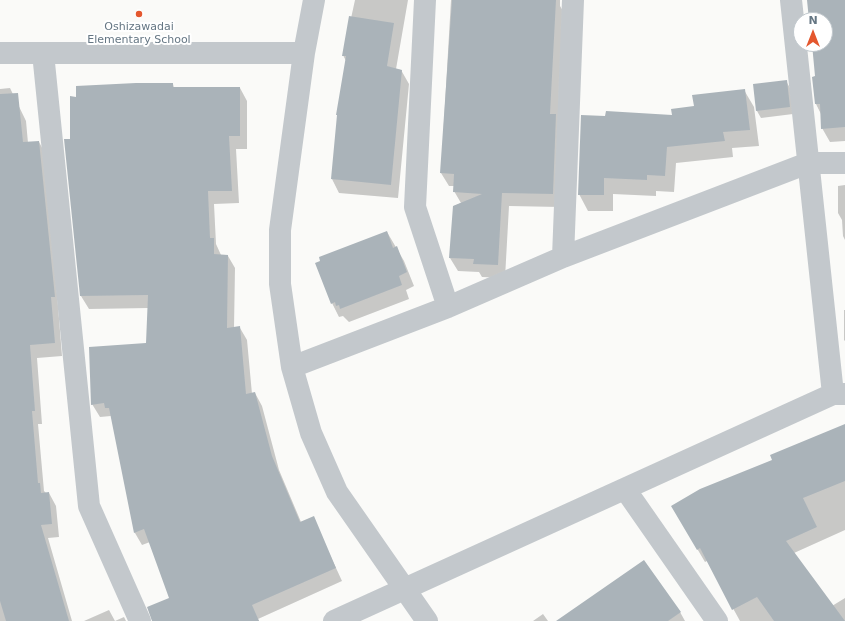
<!DOCTYPE html>
<html>
<head>
<meta charset="utf-8">
<style>
	body { margin:0 }
	#map { position:relative; width:845px; height:621px; overflow:hidden; background:#fafaf8; font-family:"DejaVu Sans",sans-serif }
	canvas { display:block }
	.north { position:absolute; left:793px; top:12px; width:40px; height:40px; box-sizing:border-box; background:#fff; border:1px solid #c1c8cd; border-radius:50%; rotate:0deg; font-size:11px; font-weight:700; line-height:16px; text-align:center; color:#657683 }
	.north::after { content:''; display:block; margin:auto; width:14px; height:18px; background:#e4572e; clip-path:polygon(50% 0,100% 100%,50% 72%,0 100%) }
</style>
</head>
<body>
<div id="map">
<canvas width="845" height="621"></canvas>
<div class="north">N</div>
</div>
<script>
const ctx = document.querySelector('canvas').getContext('2d');
ctx.lineJoin = 'round';
function fill(path, color) {
  ctx.fillStyle = color;
  ctx.fill(path, 'evenodd');
}
function toPath(rows) {
  const path = new Path2D();
  for (const r of rows) {
    path.moveTo(r[0], r[1]);
    for (let i = 2; i < r.length; i += 2) path.lineTo(r[i], r[i + 1]);
  }
  return path;
}
function trace(path, color, width, dash) {
  ctx.strokeStyle = color;
  ctx.lineWidth = width;
  ctx.lineCap = dash ? 'butt' : 'round';
  ctx.setLineDash(dash || []);
  ctx.stroke(path);
}
function write(font, color, halo, rows, align = 'center') {
  ctx.font = font + ' "DejaVu Sans",sans-serif';
  ctx.lineWidth = 4;
  ctx.setLineDash([]);
  ctx.textBaseline = 'middle';
  ctx.strokeStyle = halo;
  ctx.fillStyle = color;
  for (const [text, x, y, turn = 0] of rows) {
    ctx.save();
    ctx.translate(x, y);
    ctx.rotate((+turn || 0) * Math.PI / 180);
    ctx.textAlign = isNaN(turn) ? turn : align;
    if (halo) ctx.strokeText(text, 0, 0);
    ctx.fillText(text, 0, 0);
    ctx.restore();
  }
}
const shadow = toPath([
	[355,0,412,0,408,0,396,69,401,70,409,84,398,198,339,193,332,179,338,117,337,114,346,61,343,55],
	[451,0,560,0,560,6,563,11,560,207,509,206,505,278,482,277,479,272,458,271,450,258,454,206,461,203,454,191,455,186,449,186,441,173],
	[808,0,845,0,845,141,830,142,822,128,821,114,816,104,816,77,813,44,825,44,825,20,810,20],
	[786,81,790,88,793,114,761,118,757,111,754,85],
	[173,84,174,88,240,88,247,101,247,149,236,149,239,203,214,204,216,244,221,255,228,256,235,268,234,328,240,328,247,340,252,394,255,393,262,406,279,470,301,522,313,518,342,581,258,619,259,621,153,621,170,598,150,542,142,545,135,533,112,419,111,416,100,417,92,404,147,344,149,308,89,309,81,296,71,140,77,98],
	[10,88,26,121,28,143,39,142,46,155,62,356,37,358,42,424,38,424,44,491,46,493,49,493,56,506,59,537,48,538,72,621,0,621,0,89],
	[744,90,754,107,759,146,732,148,733,157,676,163,674,192,656,191,656,196,613,194,613,211,588,211,579,194,606,117,673,116],
	[845,185,845,240,843,236,842,220,838,213,838,186],
	[387,232,404,261,414,286,406,290,409,299,349,322,343,316,339,317,332,303],
	[844,310,845,310,845,341,844,340],
	[845,425,845,530,794,553,832,606,845,598,845,621,740,621,707,561,705,562,672,506,773,461],
	[109,610,115,621,84,621],
	[680,612,685,621,558,621],
	[543,614,548,621,533,621],
	[124,617,126,621,115,621]
]);
const building = toPath([
	[452,0,556,0,550,114,556,114,553,194,502,193,498,265,473,264,474,259,449,258,453,206,482,194,453,192,454,174,440,173],
	[807,0,845,0,845,127,821,129,820,104,815,104,812,77,815,76,812,44,825,44,825,20,809,20],
	[349,16,394,23,387,66,402,70,391,185,331,179,337,115,336,115,346,56,342,56],
	[787,80,790,107,756,111,753,84],
	[136,83,173,83,173,87,240,87,240,136,229,136,232,191,208,191,210,238,214,238,214,254,228,255,227,328,240,326,246,394,255,392,272,456,300,522,314,516,336,568,252,605,259,621,152,621,147,607,169,598,144,529,134,533,109,408,105,408,104,403,91,405,89,347,146,343,148,295,80,296,64,139,70,139,70,96,76,97,76,86],
	[745,89,750,130,723,132,725,141,667,147,665,176,647,175,647,180,604,178,604,195,578,195,581,115,605,116,606,111,672,115,671,109,694,106,692,95],
	[18,93,23,142,39,141,55,297,51,297,55,343,30,345,35,411,32,411,38,483,40,483,41,493,49,492,52,524,41,525,69,621,6,621,0,601,0,94],
	[387,231,393,248,397,246,407,272,399,276,402,285,340,309,339,305,336,306,335,302,331,304,315,263,320,261,319,257],
	[845,424,845,481,803,498,817,527,786,541,845,621,774,621,757,597,732,610,700,548,697,550,671,506,700,489,772,460,770,455],
	[644,560,681,612,668,621,556,621]
]);
const minor = toPath([
	[314,0,304,53,280,230,280,284,292,367,311,433,337,492,427,621],
	[425,0,415,207,448,307],
	[791,0,833,394],
	[0,53,304,53],
	[43,53,89,506,140,621],
	[563,257,573,0],
	[292,367,448,307,563,257,808,163,845,163],
	[625,489,717,621],
	[334,621,833,394,845,394]
]);
const markers = [
	[139,14,4,"#e4572e"]
];
const poiNames = [
	["Oshizawadai",139,27],
	["Elementary School",139,40]
];
fill(shadow, '#0003');
fill(building, '#aab3b9');
trace(minor, '#c3c8cc', 22);
for (const [x, y, r, color] of markers) {
  const dot = new Path2D();
  dot.arc(x, y, r, 0, 2 * Math.PI);
  ctx.fillStyle = color;
  ctx.fill(dot);
  trace(dot, '#fff', 1.5);
}
write('11px', '#657683', '#fff', poiNames);
</script>
</body>
</html>
